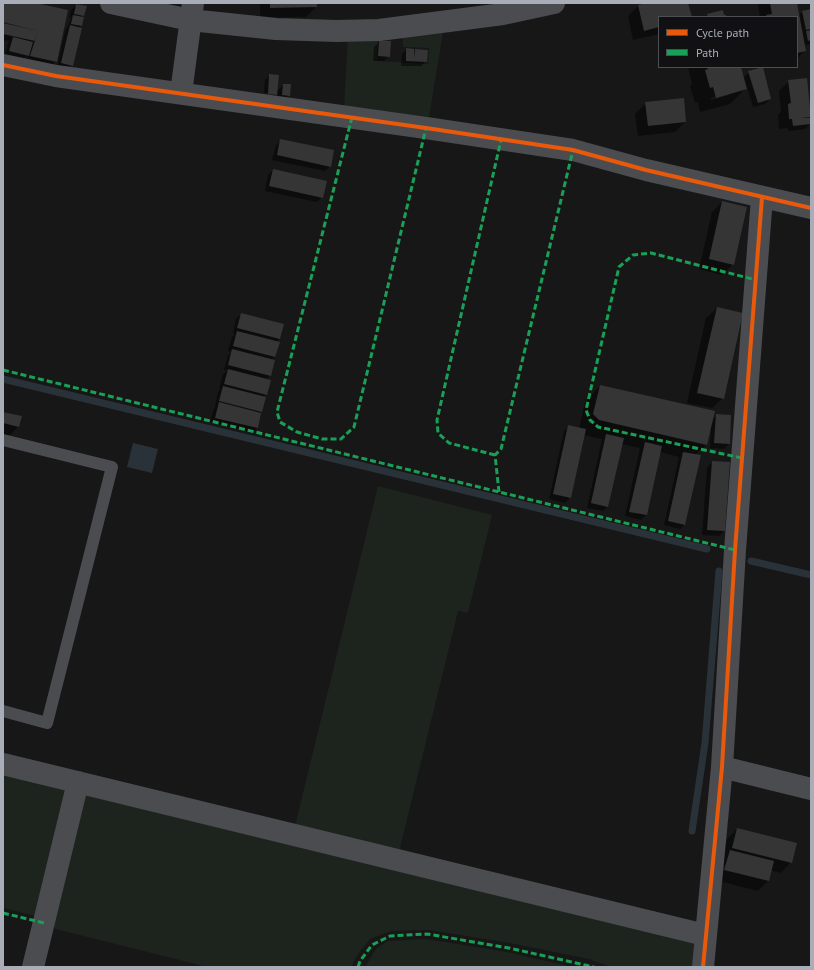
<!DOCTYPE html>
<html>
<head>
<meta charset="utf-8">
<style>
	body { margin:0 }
	#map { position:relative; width:814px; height:970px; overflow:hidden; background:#171717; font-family:"PT Sans",sans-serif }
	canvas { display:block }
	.frame { position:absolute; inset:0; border:4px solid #a8adb8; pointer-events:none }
	.legend { position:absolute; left:658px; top:16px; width:140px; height:52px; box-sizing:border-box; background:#111113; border:1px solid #4d4f55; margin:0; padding:5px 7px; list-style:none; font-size:12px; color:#a8adb8 }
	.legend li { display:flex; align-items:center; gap:8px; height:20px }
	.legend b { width:20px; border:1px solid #4d4f55 }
</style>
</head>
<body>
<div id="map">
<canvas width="814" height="970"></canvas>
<div class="frame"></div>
<ul class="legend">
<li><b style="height:5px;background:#e8590c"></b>Cycle path</li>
<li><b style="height:5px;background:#1a9f57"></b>Path</li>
</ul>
</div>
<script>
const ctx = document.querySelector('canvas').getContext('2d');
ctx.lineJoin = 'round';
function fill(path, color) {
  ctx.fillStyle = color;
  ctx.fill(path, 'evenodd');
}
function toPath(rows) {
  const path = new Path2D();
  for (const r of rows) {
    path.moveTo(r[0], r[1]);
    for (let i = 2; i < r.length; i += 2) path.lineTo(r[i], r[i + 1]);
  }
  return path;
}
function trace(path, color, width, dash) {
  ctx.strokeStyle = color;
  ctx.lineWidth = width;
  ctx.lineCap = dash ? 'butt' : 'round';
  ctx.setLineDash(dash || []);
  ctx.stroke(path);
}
const green = toPath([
	[443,32,429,117,344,107,348,39,378,37,377,61,428,64,429,48,403,47,403,36],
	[378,486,492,515,468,613,458,611,399,852,295,826],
	[3,773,67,788,36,916,3,908],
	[85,795,693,942,698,949,696,967,611,967,589,959,510,943,429,930,391,931,370,939,358,954,351,967,207,967,48,927],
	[426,939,507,952,572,967,365,967,376,949,388,941]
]);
const water = toPath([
	[133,443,158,449,152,473,127,467]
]);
const shadow = toPath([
	[3,3,32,3,56,61,45,71,26,60,27,56,23,60,5,56,8,43,10,41,3,40,3,23,31,30,31,28,3,21],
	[260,3,316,3,316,7,306,17,260,18],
	[651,3,687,3,691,17,659,17,659,34,633,40,628,16,638,6],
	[760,3,796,3,798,16,802,12,811,10,811,44,804,45,805,50,797,59,797,17,760,17,758,5],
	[76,5,83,16,81,18,83,18,81,26,79,28,72,65,67,70,57,67,65,31,71,19,69,18,71,10],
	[379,42,389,56,384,61,373,61,374,47],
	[407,49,413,52,415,50,426,61,421,66,401,66,402,54],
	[688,67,739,67,743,78,749,72,770,99,765,104,753,107,747,87,730,104,700,112,698,102,695,103,690,86,692,84],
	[729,93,729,95,711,100,711,98],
	[270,75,277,91,283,85,289,95,284,100,277,100,278,93,271,100,273,94,264,93,265,80],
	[789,81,810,117,808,119,810,124,805,129,788,131,788,128,779,129,778,115,781,112,779,91],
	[646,103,685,122,675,132,638,136,635,114],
	[281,140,330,166,325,171,272,160,276,145],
	[273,170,322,197,317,202,265,191,268,175],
	[722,202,733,264,722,275,699,269,712,212],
	[717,308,742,313,723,398,712,408,687,403,706,318],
	[241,314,279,339,276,342,275,357,271,360,270,375,266,380,266,394,263,397,257,428,252,433,210,422,214,408,216,406,215,406,218,392,221,389,219,389,223,375,227,370,224,370,228,355,231,352,228,351,232,337,235,334,233,333,236,319],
	[600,386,712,420,717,415,729,444,724,449,710,448,711,431,710,430,707,444,695,455,685,524,680,529,664,525,679,457,660,452,646,515,641,520,625,516,640,448,621,444,608,506,603,511,587,508,602,439,583,435,570,498,565,503,549,499,564,431,569,426,579,429,585,402],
	[3,413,21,417,18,427,8,437,3,436],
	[712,462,724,531,719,536,702,535,707,467],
	[737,829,791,862,781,873,770,870,768,881,758,891,715,880,723,858,727,839]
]);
const stream = toPath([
	[3,379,707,549],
	[751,561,811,575],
	[692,831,705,743,719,571]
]);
const building = toPath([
	[3,3,36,3,68,10,57,62,30,56,38,31,3,22],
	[270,3,317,3,317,7,270,8],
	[647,3,688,3,692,17,659,17,659,27,644,31,638,5],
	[770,3,797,3,806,51,797,53,797,17,767,17,766,15,772,14],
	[76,4,87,6,84,16,74,14],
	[811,9,811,29,806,30,802,11],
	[723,10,724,15,726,15,726,17,708,17,707,14],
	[73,15,84,17,82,26,71,24],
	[3,23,38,31,35,41,3,34],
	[70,25,82,28,73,66,61,63],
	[811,30,811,40,808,41,806,31],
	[13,37,33,42,29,56,9,51],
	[379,41,391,41,390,57,378,56],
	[406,48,414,49,414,59,415,49,428,50,427,62,406,61],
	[707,67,741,67,747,89,716,98,713,87,710,88,705,70,708,69],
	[763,67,771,99,758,103,748,71],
	[269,74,279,75,277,95,268,94],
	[807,78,811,117,801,118,811,118,811,124,793,126,792,119,789,119,788,104,791,103,788,80],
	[283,84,291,84,290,96,282,95],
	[684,98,686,122,648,126,645,102],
	[280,139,334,150,331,167,277,155],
	[273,169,327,181,323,198,269,186],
	[722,201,747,207,734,265,709,259],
	[717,307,743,313,724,399,697,393],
	[241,313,284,324,280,339,237,328],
	[237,331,280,342,275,357,233,346],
	[232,349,275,360,271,376,228,365],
	[228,369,271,380,267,395,224,384],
	[600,385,715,411,707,445,599,420,593,414],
	[223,386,266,397,262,412,219,401],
	[219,402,261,413,258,428,215,418],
	[3,412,22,416,19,427,3,423],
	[716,414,731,415,730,444,714,443],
	[568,425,586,429,571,498,553,494],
	[606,434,624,438,608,507,591,503],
	[645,442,662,446,647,515,629,512],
	[683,452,701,455,685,525,668,521],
	[712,461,730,462,725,531,707,530],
	[737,828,797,843,792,863,732,848],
	[730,850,774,861,769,881,724,870]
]);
const service = toPath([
	[3,440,112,467,47,723,3,711]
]);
const minor = toPath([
	[111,3,190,20,276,29,336,31,379,30,503,14,554,3],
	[3,65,56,76,426,128,573,150,646,170,811,208],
	[181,93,193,3],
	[3,764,705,935],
	[722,767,811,789],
	[33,967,78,782],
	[703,967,722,767,735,550,762,197]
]);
const quiet = toPath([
	[352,117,277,412,280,422,297,432,322,439,341,439,354,427,426,128],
	[3,370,735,550],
	[495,455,449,443,438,433,437,420,501,140],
	[742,458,598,427,590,420,586,410,619,267,633,255,651,253,756,280],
	[499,492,495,455,501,449,573,150],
	[3,913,44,923],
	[358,967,360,961,372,945,390,936,427,934,509,948,594,967]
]);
const cycleway = toPath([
	[3,65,56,76,426,128,573,150,646,170,811,208],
	[703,967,722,767,735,550,762,197]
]);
fill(green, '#1d241e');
fill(water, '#2a3239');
fill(shadow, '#0007');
trace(stream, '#2a3239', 7);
fill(building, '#353536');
trace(service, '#4b4c50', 12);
trace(minor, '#4b4c50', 22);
trace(quiet, '#1a9f57', 3, [6, 3]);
trace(cycleway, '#e8590c', 4);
</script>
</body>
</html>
